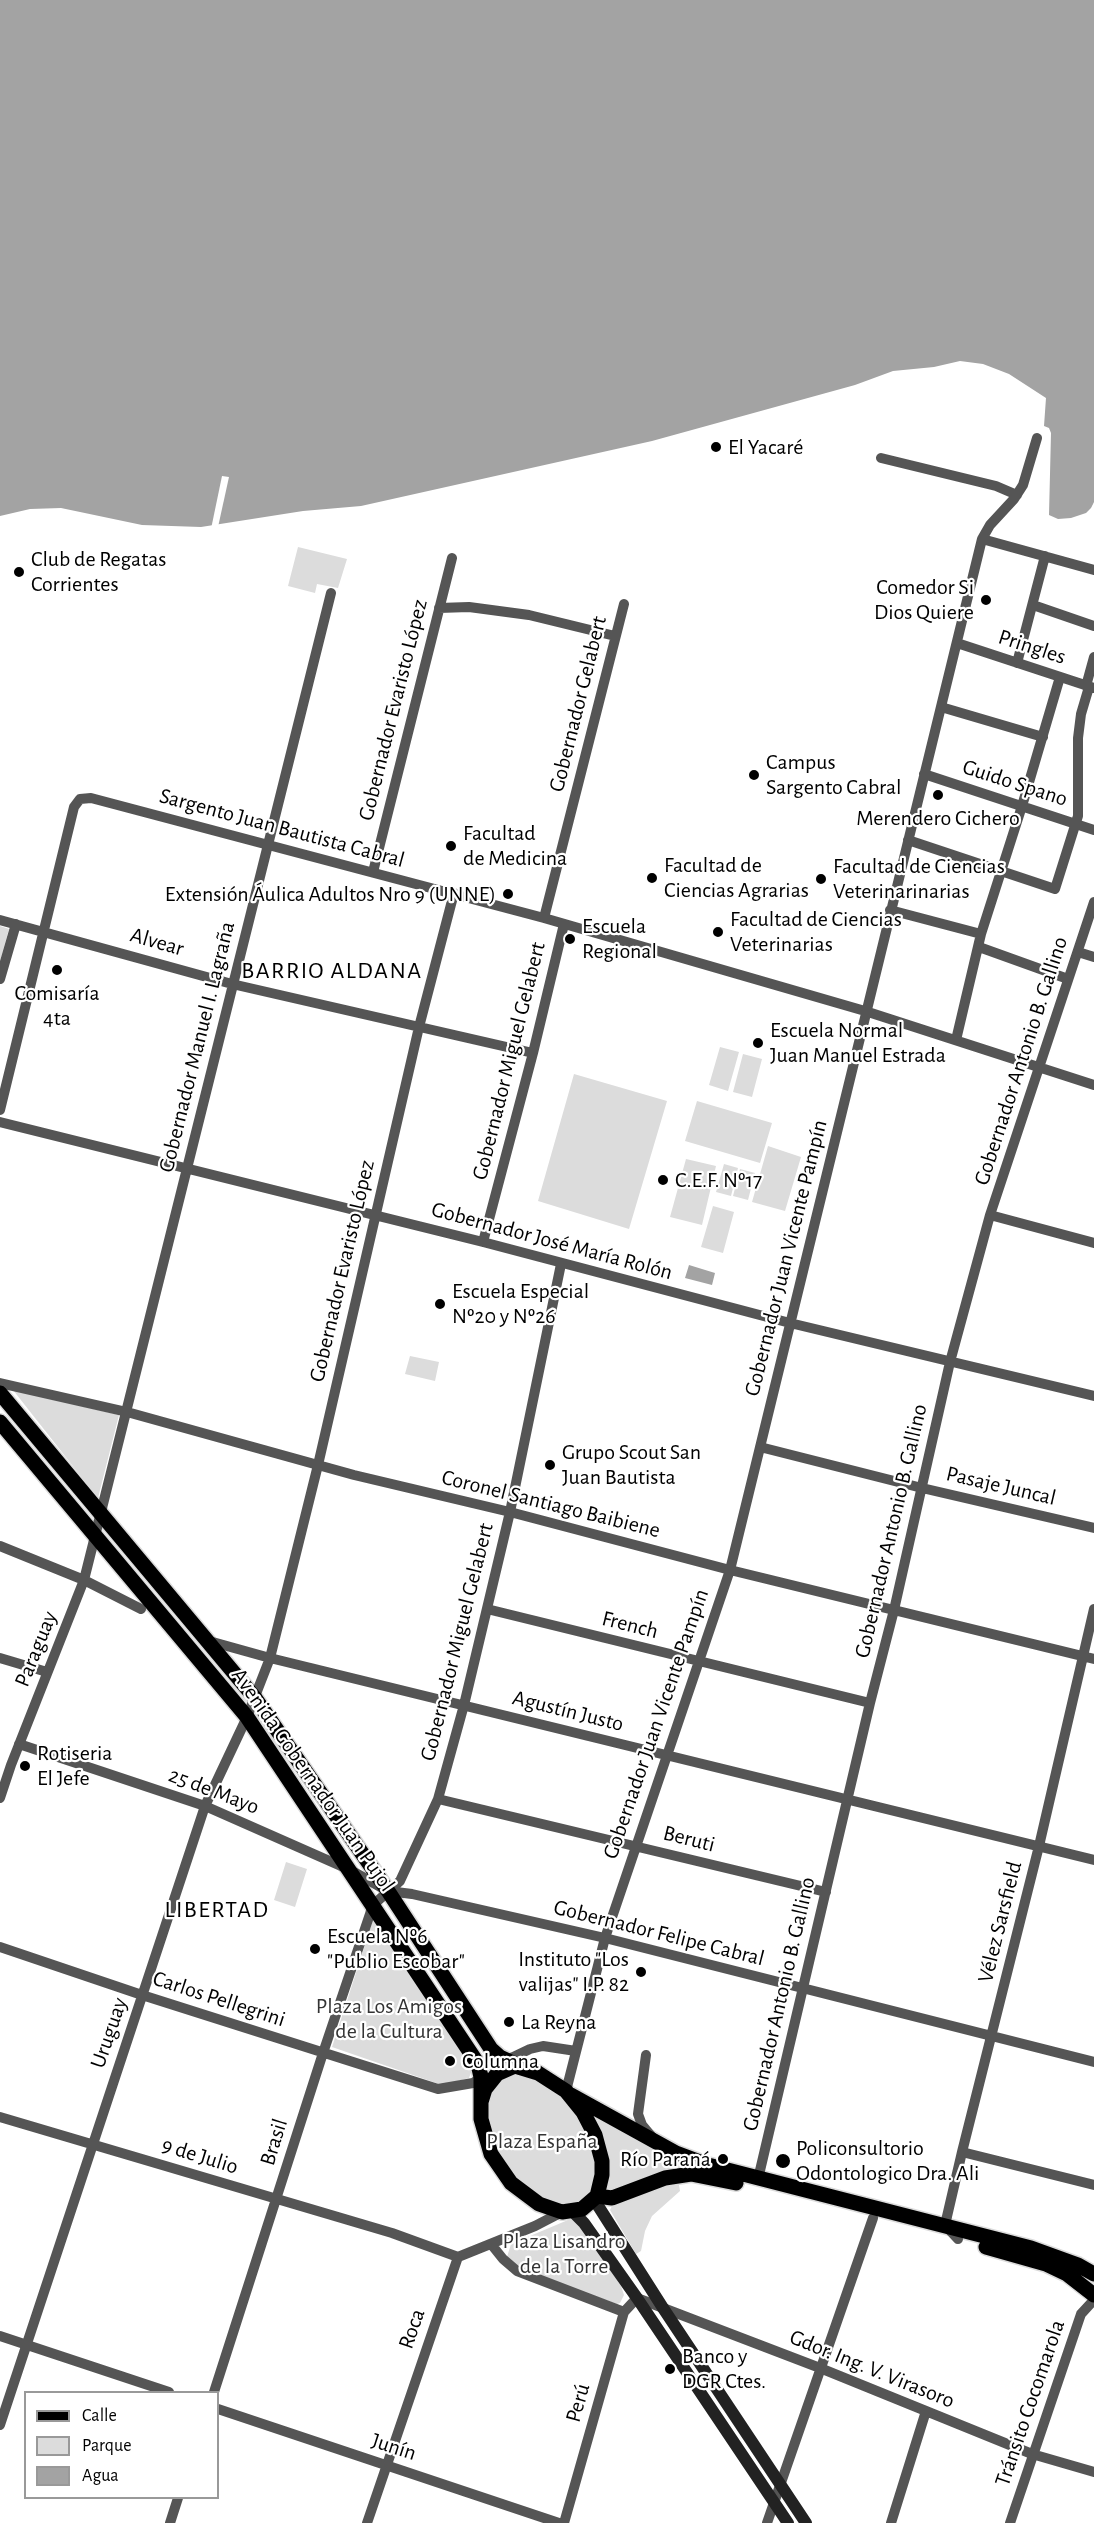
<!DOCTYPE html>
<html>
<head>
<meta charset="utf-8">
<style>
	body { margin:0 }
	#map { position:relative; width:1094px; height:2523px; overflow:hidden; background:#fff; font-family:"Alegreya Sans",sans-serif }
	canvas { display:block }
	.legend { position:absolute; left:24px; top:2391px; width:195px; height:108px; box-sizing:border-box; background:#fff; border:2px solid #999; margin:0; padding:8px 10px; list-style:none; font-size:18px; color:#000 }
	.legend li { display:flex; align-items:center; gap:12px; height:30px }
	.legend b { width:30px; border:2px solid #999 }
</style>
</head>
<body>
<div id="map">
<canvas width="1094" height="2523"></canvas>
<ul class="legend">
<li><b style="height:8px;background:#000"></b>Calle</li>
<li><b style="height:16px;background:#dcdcdc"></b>Parque</li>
<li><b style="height:16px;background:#a3a3a3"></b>Agua</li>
</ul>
</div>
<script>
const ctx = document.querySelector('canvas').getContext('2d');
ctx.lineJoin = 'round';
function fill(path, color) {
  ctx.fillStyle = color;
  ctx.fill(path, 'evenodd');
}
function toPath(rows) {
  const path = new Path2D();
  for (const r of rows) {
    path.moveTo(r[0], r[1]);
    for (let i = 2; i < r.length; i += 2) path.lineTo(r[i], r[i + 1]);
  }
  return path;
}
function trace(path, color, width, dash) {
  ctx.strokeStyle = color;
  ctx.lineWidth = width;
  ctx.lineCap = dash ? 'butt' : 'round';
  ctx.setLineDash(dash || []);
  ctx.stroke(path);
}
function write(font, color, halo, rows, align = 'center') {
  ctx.font = font + ' "Alegreya Sans",sans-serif';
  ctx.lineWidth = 4.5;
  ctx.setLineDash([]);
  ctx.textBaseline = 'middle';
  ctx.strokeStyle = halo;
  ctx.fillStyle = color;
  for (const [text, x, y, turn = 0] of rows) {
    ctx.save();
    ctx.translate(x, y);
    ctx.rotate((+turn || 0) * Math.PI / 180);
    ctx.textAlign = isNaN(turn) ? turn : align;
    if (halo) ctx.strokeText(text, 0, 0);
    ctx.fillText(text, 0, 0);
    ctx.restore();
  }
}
const green = toPath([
	[298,547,347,559,338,588,317,584,315,593,288,586],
	[0,926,9,929,0,961],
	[720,1047,739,1052,728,1091,709,1085],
	[743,1054,762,1059,752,1097,733,1092],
	[574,1074,667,1101,629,1229,538,1201],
	[697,1101,772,1123,760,1163,685,1141],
	[768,1146,801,1157,785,1211,752,1202],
	[686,1159,716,1166,702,1225,670,1217],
	[724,1164,738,1168,731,1196,716,1192],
	[740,1169,755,1173,748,1200,733,1196],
	[713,1206,734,1212,723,1253,701,1247],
	[410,1356,439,1362,435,1381,405,1374],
	[13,1390,119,1415,98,1498],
	[286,1862,307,1869,295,1907,274,1900],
	[374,1917,473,2067,469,2078,443,2085,436,2083,332,2047],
	[518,2073,527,2075,559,2092,584,2123,597,2160,592,2192,580,2204,559,2207,525,2189,501,2162,486,2123,487,2099,500,2079],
	[599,2118,716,2172,610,2191,607,2187,597,2125],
	[669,2184,679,2185,680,2191,652,2216,645,2231,641,2251,636,2254,610,2210,612,2206,619,2202],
	[568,2220,573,2220,583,2227,621,2286,624,2295,620,2303,617,2304,516,2268,507,2257,511,2244]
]);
const water = toPath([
	[0,0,1094,0,1094,502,1091,508,1086,513,1071,518,1058,519,1049,515,1051,433,1049,428,1044,426,1046,398,1009,374,983,364,960,361,934,367,893,371,855,385,652,441,361,506,303,511,201,527,142,525,61,508,30,509,0,516],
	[689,1265,715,1273,712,1285,685,1278]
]);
const pier = toPath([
	[222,476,229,477,218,527,211,529]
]);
const street = toPath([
	[881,458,996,486,1017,495],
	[982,539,1094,570],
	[1033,605,1094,626],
	[439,608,469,607,529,615,615,636],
	[957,643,1094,688],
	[1017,663,1045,556],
	[1086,686,1094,657],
	[941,707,1043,737],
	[924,774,1094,830],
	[908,840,1055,889,1078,816,1078,738,1081,714,1089,687],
	[373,872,452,558],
	[890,910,981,934],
	[544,918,624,604],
	[0,920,232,984,533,1053],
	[979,947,1068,979],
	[1078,952,1094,957],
	[0,979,16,924],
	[956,1040,981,934,1022,806,1060,677],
	[0,1110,74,807,80,799,91,798,544,918,865,1011,1094,1085],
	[0,1122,483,1242,790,1323,1094,1396],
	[990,1215,1094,1243],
	[483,1242,533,1053,564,924],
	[0,1383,127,1412,354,1475,510,1512,730,1570,1094,1659],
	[760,1447,922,1488,1094,1528],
	[0,1546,84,1580,141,1609],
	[487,1609,870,1703],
	[209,1641,270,1658,1094,1860],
	[0,1658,47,1672],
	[19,1744,205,1806,350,1870,388,1891,412,1894,605,1938,1094,2062],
	[0,1798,11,1765,84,1580,331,593],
	[438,1799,826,1892],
	[0,1947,142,1995,438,2089,473,2083,484,2076],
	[646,2055,638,2114,642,2125,652,2137],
	[507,2060,530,2049,543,2046,576,2051],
	[566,2091,605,1938,730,1570,982,539,990,525,1014,499,1023,485,1037,438],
	[0,2117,392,2233,458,2257],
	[962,2152,1094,2185],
	[758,2179,870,1703,894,1610,950,1362,990,1215,1094,902],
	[958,2239,945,2225,962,2152,1039,1846,1094,1609],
	[491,2244,503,2259,517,2271,624,2312],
	[458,2257,535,2226,562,2212],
	[0,2336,169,2392],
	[214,2392,323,2053,373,1905,400,1881,438,1799,464,1705,510,1512,561,1264],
	[218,2409,559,2523],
	[0,2425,205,1806,247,1717,270,1658,318,1465,419,1027,454,893],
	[170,2523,178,2498],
	[367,2523,458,2257],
	[564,2523,624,2312,637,2298,820,2368,1032,2454,1094,2472],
	[767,2523,873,2218],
	[891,2523,926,2411],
	[1010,2523,1081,2314,1094,2300]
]);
const secondary = toPath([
	[595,2201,663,2308,806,2523],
	[572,2211,584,2223,637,2298,788,2523]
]);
const primary = toPath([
	[0,1393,255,1698,388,1891,491,2049,500,2057,524,2068],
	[0,1422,247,1717,478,2064,481,2077,481,2102],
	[515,2066,538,2073,566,2091,583,2112,595,2135,602,2161,602,2175,597,2196,582,2209,562,2212,539,2204,511,2183,491,2154,481,2119,481,2102,485,2089,497,2074,515,2066],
	[571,2095,676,2153,708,2165,1031,2248,1078,2265,1094,2274],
	[597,2196,612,2198,665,2178,691,2174,736,2183],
	[986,2247,1046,2264,1067,2274,1094,2295]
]);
const markers = [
	[716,447,6,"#000"],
	[19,572,6,"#000"],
	[986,600,6,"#000"],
	[754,775,6,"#000"],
	[938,795,6,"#000"],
	[451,846,6,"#000"],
	[652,878,6,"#000"],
	[821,879,6,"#000"],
	[508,894,6,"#000"],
	[718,932,6,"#000"],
	[570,939,6,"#000"],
	[57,970,6,"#000"],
	[758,1043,6,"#000"],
	[663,1180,6,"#000"],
	[440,1304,6,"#000"],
	[550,1465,6,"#000"],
	[25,1766,6,"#000"],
	[315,1949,6,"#000"],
	[641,1972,6,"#000"],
	[509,2022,6,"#000"],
	[450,2061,6,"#000"],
	[723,2159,6,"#000"],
	[783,2161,8,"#000"],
	[670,2369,6,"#000"]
];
const poiNames = [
	["El Yacaré",728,447],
	["Club de Regatas",31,559],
	["Corrientes",31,584],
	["Comedor Si",974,587,"right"],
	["Dios Quiere",974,612,"right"],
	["Campus",766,762],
	["Sargento Cabral",766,787],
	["Merendero Cichero",938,818,"center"],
	["Facultad",463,833],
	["de Medicina",463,858],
	["Facultad de",664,865],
	["Ciencias Agrarias",664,890],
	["Facultad de Ciencias",833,866],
	["Veterinarinarias",833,891],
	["Extensión Áulica Adultos Nro 9 (UNNE)",496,894,"right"],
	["Facultad de Ciencias",730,919],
	["Veterinarias",730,944],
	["Escuela",582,926],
	["Regional",582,951],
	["Comisaría",57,993,"center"],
	["4ta",57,1018,"center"],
	["Escuela Normal",770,1030],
	["Juan Manuel Estrada",770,1055],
	["C.E.F. Nº17",675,1180],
	["Escuela Especial",452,1291],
	["Nº20 y Nº26",452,1316],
	["Grupo Scout San",562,1452],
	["Juan Bautista",562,1477],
	["Rotiseria",37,1753],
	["El Jefe",37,1778],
	["Escuela Nº6",327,1936],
	["\"Publio Escobar\"",327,1961],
	["Instituto \"Los",629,1959,"right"],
	["valijas\" I.P. 82",629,1984,"right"],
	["La Reyna",521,2022],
	["Columna",462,2061],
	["Policonsultorio",796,2148],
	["Odontologico Dra. Ali",796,2173],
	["Río Paraná",711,2159,"right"],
	["Banco y",682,2356],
	["DGR Ctes.",682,2381]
];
const streetNames = [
	["Pringles",1032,647,18],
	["Gobernador Gelabert",578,704,-76],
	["Gobernador Evaristo López",393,710,-76],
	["Guido Spano",1015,783,18],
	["Sargento Juan Bautista Cabral",282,828,15],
	["Alvear",157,942,16],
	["Gobernador Manuel I. Lagraña",197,1047,-76],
	["Gobernador Miguel Gelabert",509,1061,-76],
	["Gobernador Antonio B. Gallino",1021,1061,-72],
	["Gobernador José María Rolón",552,1241,15],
	["Gobernador Juan Vicente Pampín",786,1258,-76],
	["Gobernador Evaristo López",342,1271,-77],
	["Pasaje Juncal",1001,1486,13],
	["Coronel Santiago Baibiene",551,1504,14],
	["Gobernador Antonio B. Gallino",891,1531,-77],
	["French",630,1625,14],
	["Gobernador Miguel Gelabert",457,1642,-76],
	["Paraguay",36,1649,-68],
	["Agustín Justo",568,1711,14],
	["Gobernador Juan Vicente Pampín",656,1724,-71],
	["Avenida Gobernador Juan Pujol",313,1780,55],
	["25 de Mayo",214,1791,21],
	["Beruti",689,1839,14],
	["Vélez Sarsfield",1000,1922,-76],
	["Gobernador Felipe Cabral",659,1933,14],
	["Carlos Pellegrini",219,1999,18],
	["Gobernador Antonio B. Gallino",779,2004,-77],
	["Uruguay",109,2033,-71],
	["Brasil",274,2142,-73],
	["9 de Julio",200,2156,17],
	["Roca",412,2329,-71],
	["Gdor. Ing. V. Virasoro",872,2369,22],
	["Perú",578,2403,-74],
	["Tránsito Cocomarola",1030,2403,-71],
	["Junín",394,2447,18]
];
const parkNames = [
	["Plaza Los Amigos",389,2006],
	["de la Cultura",389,2031],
	["Plaza España",542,2141],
	["Plaza Lisandro",564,2241],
	["de la Torre",564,2266]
];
const neighbourhoodNames = [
	["BARRIO ALDANA",332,971],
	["LIBERTAD",217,1910]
];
fill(green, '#dcdcdc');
fill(water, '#a3a3a3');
fill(pier, '#fff');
trace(primary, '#dbdbdb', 18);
trace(street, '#555', 10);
trace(secondary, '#222', 12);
trace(primary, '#000', 15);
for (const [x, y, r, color] of markers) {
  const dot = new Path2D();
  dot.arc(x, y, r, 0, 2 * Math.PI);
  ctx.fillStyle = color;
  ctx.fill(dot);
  trace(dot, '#fff', 2);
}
write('22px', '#000', '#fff', poiNames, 'left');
write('22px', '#000', '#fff', streetNames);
write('22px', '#333', '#fff', parkNames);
ctx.letterSpacing = '1.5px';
write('24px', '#000', '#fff', neighbourhoodNames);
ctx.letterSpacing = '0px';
</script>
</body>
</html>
